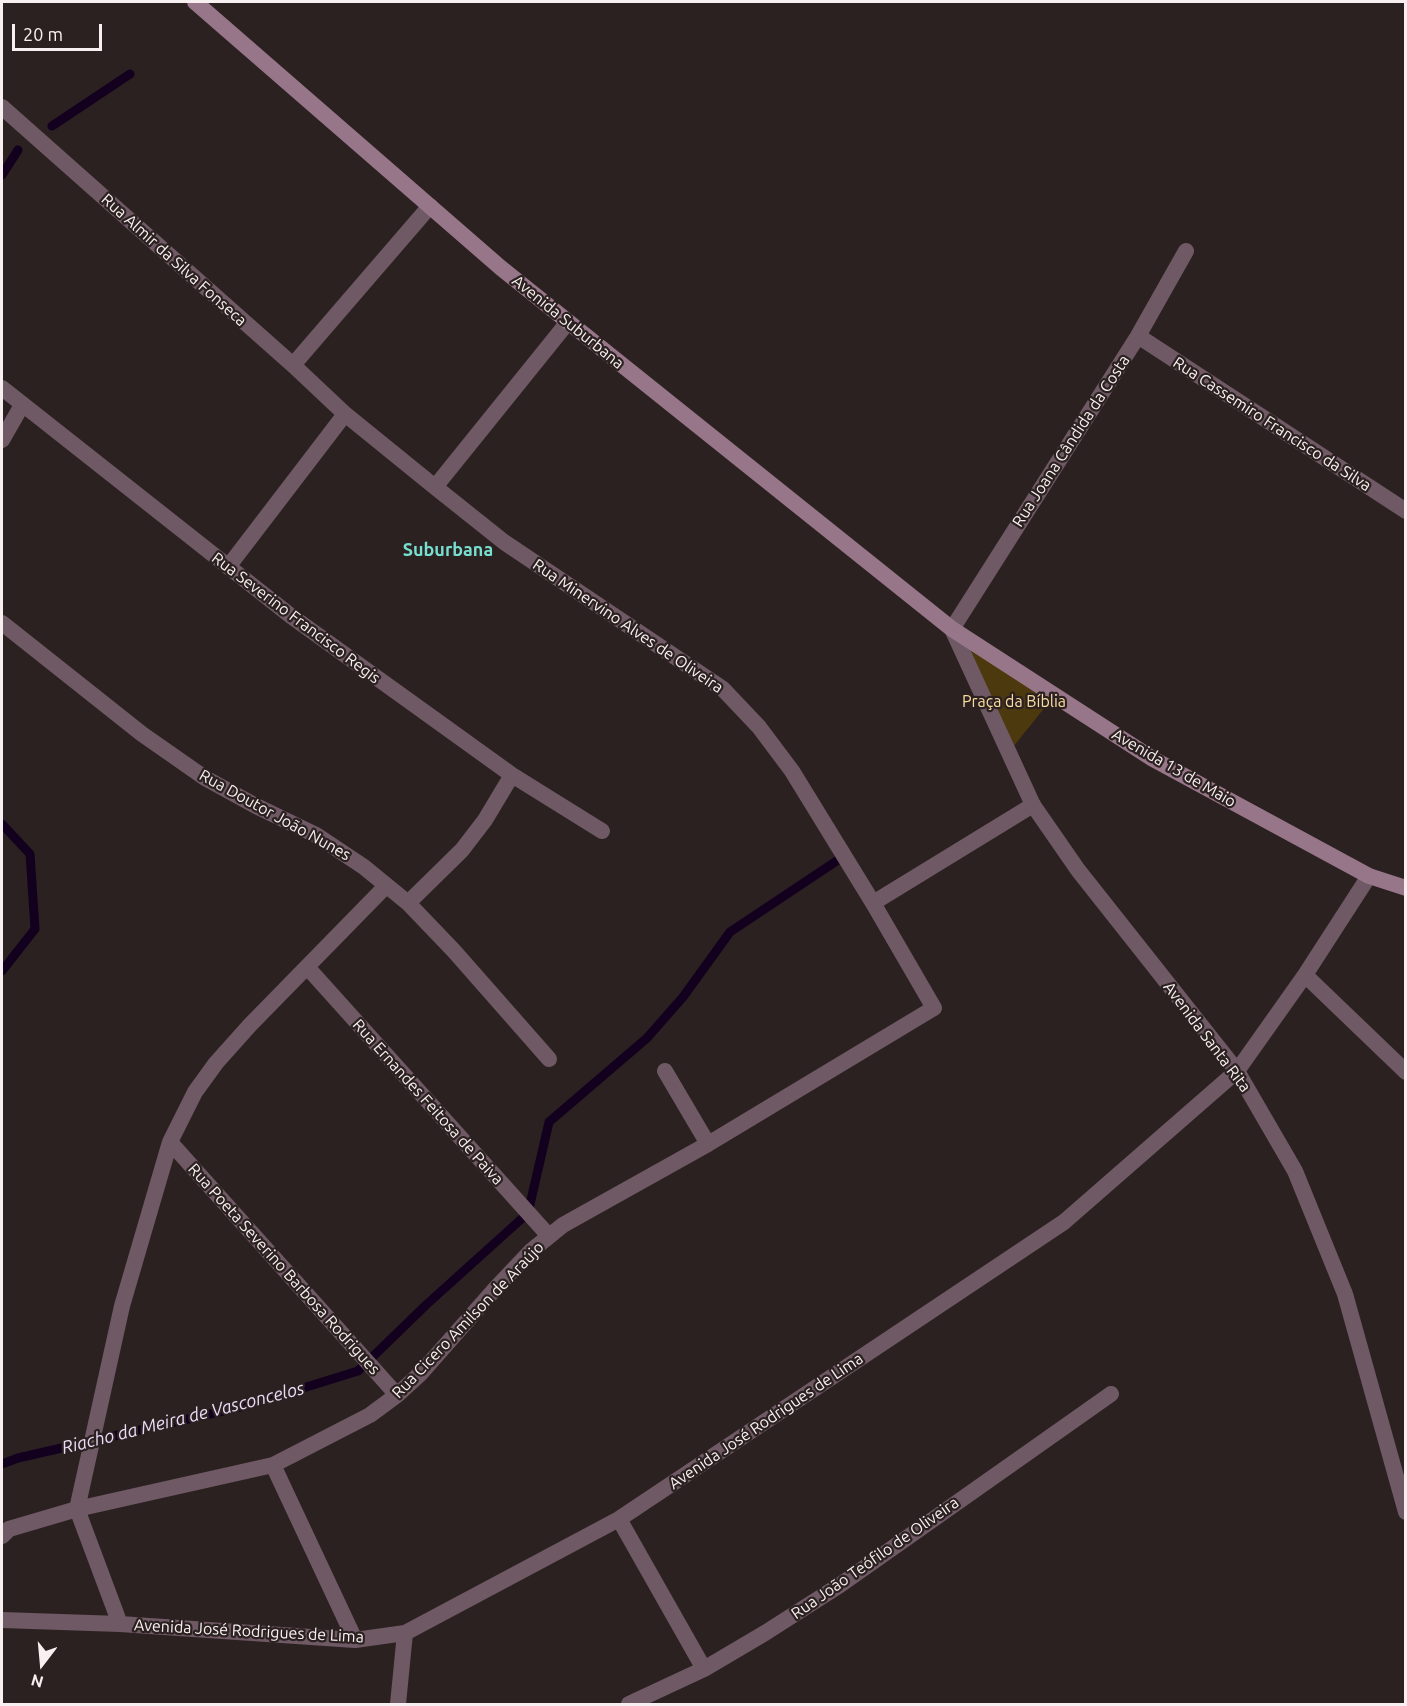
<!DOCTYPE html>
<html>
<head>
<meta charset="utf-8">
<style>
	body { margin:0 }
	#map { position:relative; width:1407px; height:1706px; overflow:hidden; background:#2c2121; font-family:Ubuntu,sans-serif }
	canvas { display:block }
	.frame { position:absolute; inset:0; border:3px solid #f8f0f0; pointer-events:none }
	.north { position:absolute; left:12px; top:1634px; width:60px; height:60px; -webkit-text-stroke:4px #2c2121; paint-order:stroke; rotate:196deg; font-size:16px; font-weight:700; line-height:24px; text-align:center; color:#f8f0f0 }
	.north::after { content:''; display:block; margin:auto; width:21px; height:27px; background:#f8f0f0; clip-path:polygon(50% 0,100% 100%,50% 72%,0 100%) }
	.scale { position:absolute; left:12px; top:24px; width:90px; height:27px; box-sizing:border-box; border:3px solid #f8f0f0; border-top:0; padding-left:8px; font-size:18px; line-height:21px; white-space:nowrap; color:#f8f0f0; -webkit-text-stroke:4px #2c2121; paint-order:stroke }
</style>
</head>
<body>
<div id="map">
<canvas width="1407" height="1706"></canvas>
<div class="frame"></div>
<div class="north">N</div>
<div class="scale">20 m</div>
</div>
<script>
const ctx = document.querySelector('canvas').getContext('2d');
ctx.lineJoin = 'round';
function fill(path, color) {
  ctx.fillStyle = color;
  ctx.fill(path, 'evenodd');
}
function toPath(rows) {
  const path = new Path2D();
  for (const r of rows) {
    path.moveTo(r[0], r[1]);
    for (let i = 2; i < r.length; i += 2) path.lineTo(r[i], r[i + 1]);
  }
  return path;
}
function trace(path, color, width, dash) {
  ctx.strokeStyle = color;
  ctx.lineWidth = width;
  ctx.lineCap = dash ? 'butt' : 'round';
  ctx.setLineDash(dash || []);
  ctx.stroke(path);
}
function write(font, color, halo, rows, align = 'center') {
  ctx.font = font + ' Ubuntu,sans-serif';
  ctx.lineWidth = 4.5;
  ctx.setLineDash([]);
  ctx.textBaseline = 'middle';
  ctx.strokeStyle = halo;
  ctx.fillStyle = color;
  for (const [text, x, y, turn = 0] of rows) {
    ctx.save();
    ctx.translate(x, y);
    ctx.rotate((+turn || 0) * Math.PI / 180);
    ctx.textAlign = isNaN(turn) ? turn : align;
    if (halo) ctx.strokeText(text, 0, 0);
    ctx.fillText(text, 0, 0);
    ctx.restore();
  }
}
const green = toPath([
	[952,629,1054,696,1009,752]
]);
const stream = toPath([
	[52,126,130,74],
	[2,175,18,150],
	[2,824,30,854,35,929,2,971],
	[2,1464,18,1458,245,1406,358,1371,426,1305,528,1213,549,1122,647,1038,683,997,730,932,844,856]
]);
const minor = toPath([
	[2,107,293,365,345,414,435,487,504,542,723,689,759,727,792,771,873,903,934,1008,708,1144,563,1225,531,1251,495,1289,421,1373,397,1395,370,1415,273,1465,77,1509,9,1529,2,1536],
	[1138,336,1406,511],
	[293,365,430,206],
	[2,388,291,616,512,775,602,831],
	[2,440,22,405],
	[435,487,568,322],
	[228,567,345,414],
	[2,623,142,734,205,778,256,806,316,835,364,867,408,903,454,951,549,1059],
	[952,629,1138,336,1186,251],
	[408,903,462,850,485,820,512,775],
	[873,903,1033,805],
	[308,968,549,1236],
	[1305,975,1406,1072],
	[665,1071,708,1144],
	[170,1142,397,1395],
	[273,1465,355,1640],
	[619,1519,704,1669],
	[2,1620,120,1624,355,1640,405,1633,619,1519,1064,1222,1237,1071,1305,975,1369,876],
	[120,1624,77,1509,122,1306,170,1142,195,1092,216,1063,250,1025,386,886],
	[398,1704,405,1633],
	[629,1704,704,1669,765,1633,840,1585,1111,1394]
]);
const tertiary = toPath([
	[952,629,1033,805,1078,870,1237,1071,1295,1171,1345,1294,1406,1512]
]);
const secondary = toPath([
	[195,2,501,268,952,629,1153,759,1369,876,1406,888]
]);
const streetNames = [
	["Rua Almir da Silva Fonseca",174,260,42],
	["Avenida Suburbana",568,322,39],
	["Rua Cassemiro Francisco da Silva",1272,424,33],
	["Rua Joana Cândida da Costa",1071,441,-57],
	["Rua Severino Francisco Regis",296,618,37],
	["Rua Minervino Alves de Oliveira",628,626,34],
	["Avenida 13 de Maio",1174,768,30],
	["Rua Doutor João Nunes",275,815,29],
	["Avenida Santa Rita",1207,1037,53],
	["Rua Ernandes Feitosa de Paiva",428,1102,48],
	["Rua Poeta Severino Barbosa Rodrigues",284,1269,48],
	["Rua Cicero Amilson de Araújo",468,1320,-46],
	["Avenida José Rodrigues de Lima",766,1421,-34],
	["Rua João Teófilo de Oliveira",875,1558,-35],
	["Avenida José Rodrigues de Lima",249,1631,3]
];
const parkNames = [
	["Praça da Bíblia",1014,702]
];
const neighbourhoodNames = [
	["Suburbana",448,550]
];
const waterNames = [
	["Riacho da Meira de Vasconcelos",183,1418,-14]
];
fill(green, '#4c390d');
trace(stream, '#13001f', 9);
trace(minor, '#6e5964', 16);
trace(tertiary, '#6e5964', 16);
trace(secondary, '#987689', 16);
write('16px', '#f8f0f0', '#2c2121', streetNames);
write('16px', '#fcdea2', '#2c2121', parkNames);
write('bold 18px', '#77dfcf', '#2c2121', neighbourhoodNames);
write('italic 18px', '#ecdbf7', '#2c2121', waterNames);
</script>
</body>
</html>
